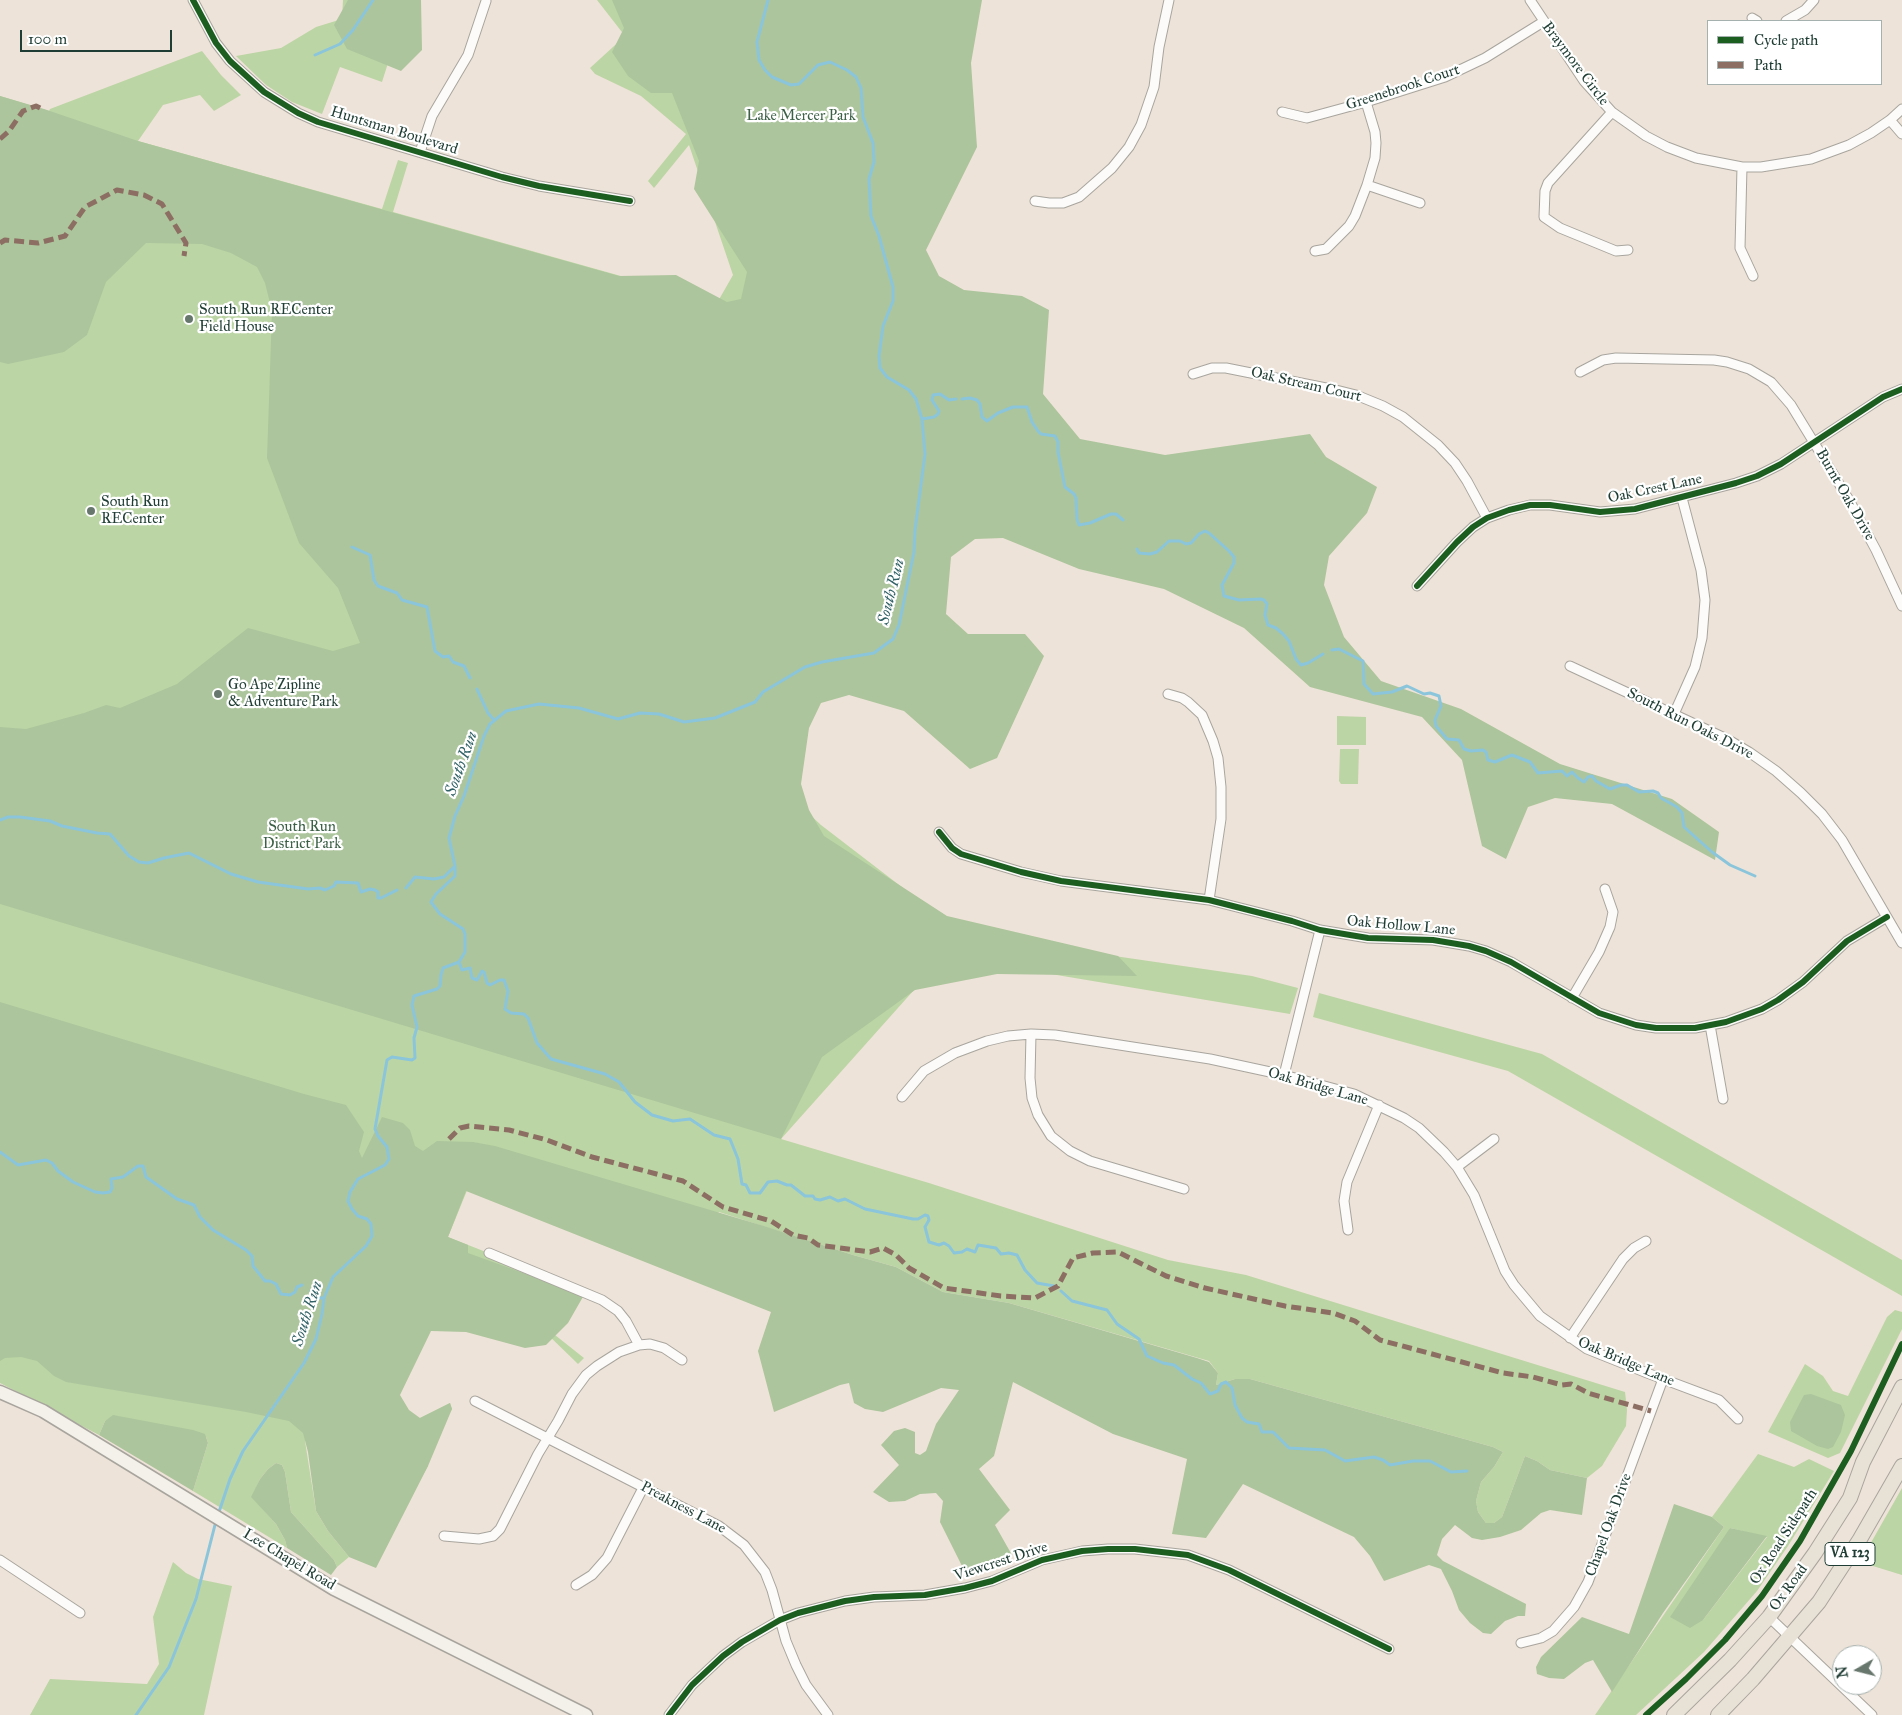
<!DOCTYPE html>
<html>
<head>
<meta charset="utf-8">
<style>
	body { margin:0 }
	#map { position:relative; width:1902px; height:1715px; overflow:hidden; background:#eee3d8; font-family:"IM FELL Great Primer",serif }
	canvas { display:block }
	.legend { position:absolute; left:1707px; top:20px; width:175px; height:65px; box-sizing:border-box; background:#fff; border:1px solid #a5b1ae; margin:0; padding:6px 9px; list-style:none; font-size:15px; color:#1f3d34 }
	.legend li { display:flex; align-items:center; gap:10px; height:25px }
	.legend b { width:25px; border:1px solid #a5b1ae }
	.north { position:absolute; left:1832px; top:1645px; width:50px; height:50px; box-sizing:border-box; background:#fff; border:1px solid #a5b1ae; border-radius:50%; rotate:262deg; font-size:14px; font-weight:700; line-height:20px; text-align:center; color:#1f3d34 }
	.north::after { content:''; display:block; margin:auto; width:18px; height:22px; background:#67776d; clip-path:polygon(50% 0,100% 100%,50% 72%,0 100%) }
	.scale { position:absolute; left:20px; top:30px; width:152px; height:22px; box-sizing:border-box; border:2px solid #1f3d34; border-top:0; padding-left:6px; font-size:15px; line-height:18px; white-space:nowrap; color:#1f3d34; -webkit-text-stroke:4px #fff; paint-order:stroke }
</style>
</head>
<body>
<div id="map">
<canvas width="1902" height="1715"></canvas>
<ul class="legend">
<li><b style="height:6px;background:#1b5e20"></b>Cycle path</li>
<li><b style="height:6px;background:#8d6e63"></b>Path</li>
</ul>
<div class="north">N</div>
<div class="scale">100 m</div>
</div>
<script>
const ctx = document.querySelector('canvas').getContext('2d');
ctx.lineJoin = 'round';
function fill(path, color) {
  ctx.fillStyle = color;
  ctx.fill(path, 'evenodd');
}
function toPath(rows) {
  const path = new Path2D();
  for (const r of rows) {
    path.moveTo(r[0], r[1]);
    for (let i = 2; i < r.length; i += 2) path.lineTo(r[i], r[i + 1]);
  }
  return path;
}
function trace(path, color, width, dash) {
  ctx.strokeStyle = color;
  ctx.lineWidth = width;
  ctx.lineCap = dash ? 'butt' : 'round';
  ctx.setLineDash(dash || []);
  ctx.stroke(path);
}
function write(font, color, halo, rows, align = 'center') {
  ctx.font = font + ' "IM FELL Great Primer",serif';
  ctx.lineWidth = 4.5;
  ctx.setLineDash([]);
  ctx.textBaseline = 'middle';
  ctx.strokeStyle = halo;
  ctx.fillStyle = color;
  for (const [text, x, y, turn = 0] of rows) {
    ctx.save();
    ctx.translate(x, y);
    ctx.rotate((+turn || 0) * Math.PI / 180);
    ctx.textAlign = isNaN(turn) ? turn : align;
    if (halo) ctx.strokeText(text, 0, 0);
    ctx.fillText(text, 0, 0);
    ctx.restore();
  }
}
const green = toPath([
	[343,0,408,0,382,82,340,67,322,114,292,102,266,85,236,56,281,48,316,27,342,19],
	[597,0,941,0,936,19,919,61,919,94,915,132,901,202,898,244,944,344,955,451,932,487,941,513,937,549,925,569,919,594,867,679,832,687,804,691,773,702,723,734,821,825,963,934,1252,976,1298,988,1290,1014,985,963,914,990,781,1139,929,1183,1168,1260,1246,1275,1625,1392,1627,1410,1626,1426,1602,1466,1587,1478,1550,1470,1537,1461,1525,1456,1502,1517,1494,1523,1486,1523,1478,1512,1476,1501,1481,1482,1494,1467,1503,1452,1493,1447,1250,1379,1235,1379,1216,1385,1218,1373,1209,1361,1009,1303,943,1292,896,1267,853,1255,719,1212,685,1252,477,1166,448,1237,597,1296,612,1305,624,1317,634,1333,630,1334,620,1318,609,1307,573,1291,555,1335,584,1358,578,1364,543,1330,490,1313,425,1310,390,1363,384,1421,420,1418,450,1403,452,1409,421,1463,428,1466,399,1517,384,1514,326,1348,305,1441,316,1511,328,1531,349,1557,337,1567,334,1560,291,1512,285,1472,282,1465,276,1463,268,1469,260,1479,252,1497,276,1524,285,1540,287,1548,193,1491,208,1443,206,1437,141,1434,109,1419,105,1421,99,1435,0,1383,0,96,49,111,50,109,202,51,221,75,241,95,214,111,200,95,163,105,138,141,382,209,398,160,408,163,393,212,717,303,733,275,689,145,654,188,648,181,686,134,641,96,595,74,590,68,625,36],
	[1337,716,1366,717,1366,745,1337,745],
	[1340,749,1359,749,1358,784,1341,784,1339,781],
	[1319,993,1542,1054,1902,1260,1902,1296,1508,1071,1313,1017],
	[1895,1310,1902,1312,1902,1329,1840,1453,1828,1458,1768,1432,1805,1364,1823,1376,1833,1391,1848,1396,1887,1317],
	[1758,1454,1794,1467,1809,1459,1834,1471,1788,1546,1757,1591,1704,1652,1636,1715,1595,1715,1724,1527,1712,1517],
	[1730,1528,1767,1537,1703,1620],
	[1902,1488,1902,1575,1860,1562],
	[173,1562,186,1573,198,1579,232,1586,204,1715,30,1715,50,1679,147,1684,159,1664,153,1617]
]);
const forest = toPath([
	[348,0,421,0,422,50,401,71,347,49,334,25],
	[612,0,982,0,971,63,977,147,926,250,939,276,964,290,1022,296,1049,310,1043,394,1080,439,1165,455,1310,434,1326,457,1377,487,1367,513,1329,556,1324,585,1344,637,1381,681,1461,709,1560,764,1672,799,1719,832,1715,860,1612,804,1555,798,1528,807,1506,859,1482,846,1462,760,1422,717,1310,687,1244,628,1164,589,1079,569,1003,538,975,539,951,557,946,614,968,634,1025,634,1044,656,997,758,970,769,904,711,849,695,821,703,809,728,801,784,809,810,824,836,947,916,1118,956,1137,976,997,974,915,990,822,1057,781,1139,0,904,0,727,26,729,84,713,106,705,120,708,177,684,248,628,333,651,360,643,338,588,299,543,267,458,272,311,265,283,257,267,231,253,202,244,146,243,106,282,87,335,64,352,8,364,0,362,0,96,44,109,138,141,619,276,676,275,727,302,741,299,747,272,694,189,699,161,672,93,651,93,628,76,612,52,624,28],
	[0,1002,304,1094,346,1105,364,1132,359,1151,362,1158,382,1117,403,1123,410,1130,415,1146,423,1151,437,1141,473,1142,495,1146,764,1226,853,1255,896,1267,943,1292,1009,1303,1197,1358,1209,1362,1218,1373,1216,1385,1235,1379,1250,1379,1493,1447,1503,1452,1494,1467,1481,1482,1476,1501,1478,1512,1486,1523,1494,1523,1502,1517,1525,1456,1537,1461,1550,1470,1587,1478,1582,1515,1550,1510,1541,1513,1521,1530,1500,1537,1482,1540,1472,1538,1455,1525,1442,1539,1437,1555,1443,1561,1526,1604,1525,1616,1518,1616,1505,1621,1491,1634,1483,1633,1470,1623,1459,1610,1452,1591,1441,1569,1429,1565,1384,1581,1370,1556,1354,1537,1243,1484,1206,1538,1172,1534,1187,1459,1113,1434,1013,1382,994,1456,979,1469,1010,1510,995,1525,1012,1555,966,1574,940,1522,943,1501,936,1493,920,1494,905,1501,889,1502,873,1492,899,1465,881,1445,894,1431,905,1428,915,1432,915,1453,920,1455,926,1451,936,1424,959,1390,941,1388,883,1412,865,1409,854,1403,849,1383,840,1385,774,1412,758,1351,771,1312,466,1191,448,1237,468,1245,468,1253,584,1295,568,1323,546,1345,525,1348,466,1332,431,1331,400,1395,409,1410,420,1418,450,1403,452,1409,428,1466,376,1568,349,1557,328,1531,316,1511,308,1452,303,1433,289,1421,246,1412,66,1382,54,1376,37,1361,21,1357,5,1358,0,1361],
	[1811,1394,1841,1405,1845,1415,1841,1432,1833,1447,1828,1449,1817,1446,1791,1431,1790,1422,1804,1395],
	[113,1415,193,1430,205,1434,208,1443,193,1491,99,1435,105,1421],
	[276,1463,282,1465,285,1472,291,1512,334,1560,337,1567,331,1575,287,1548,285,1540,276,1524,251,1497,260,1479,268,1469],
	[1674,1504,1712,1517,1724,1527,1663,1613,1612,1692,1593,1660,1585,1663,1564,1679,1549,1678,1537,1674,1536,1667,1541,1657,1582,1617,1629,1634],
	[1730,1528,1767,1536,1703,1620,1690,1628,1670,1617]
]);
const stream = toPath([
	[315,55,340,44,353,30,373,0],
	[962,399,970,398,977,400,980,404,982,417,987,421,998,413,1013,407,1027,407,1032,422,1038,431,1041,434,1055,436,1058,442,1058,452,1065,487,1074,494,1076,498,1077,519,1079,525,1090,523,1111,514,1116,514,1123,520],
	[922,419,934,417,938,414,939,411,932,400,933,395,940,394,949,400,956,399],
	[352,547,370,555,374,580,378,586,397,593,402,600,427,607,435,651,443,657,449,656,453,662,464,666,470,678],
	[1137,549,1139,553,1150,554,1157,552,1169,541,1180,541,1186,544,1191,543,1199,534,1205,531,1209,533,1229,551,1234,557,1234,563,1222,585,1224,596,1239,600,1261,599,1264,600,1267,604,1265,615,1268,625,1276,628,1283,634,1289,641,1296,659,1301,665,1308,663,1323,654],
	[1332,650,1339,649,1363,661,1364,684,1373,694,1392,692,1407,686,1424,694,1430,693,1439,696,1441,706,1435,720,1436,726,1447,739,1459,740,1464,749,1471,751,1483,750,1486,752,1488,760,1495,762,1512,755,1530,762,1538,773,1562,771,1567,776,1572,772,1578,778,1584,782,1588,777,1592,776,1596,781,1610,789,1621,785,1627,785,1639,792,1653,791,1658,793,1661,798,1677,807,1682,813,1684,827,1712,852,1730,865,1755,876],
	[477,689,488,713,494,720],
	[0,820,8,817,20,817,50,821,62,826,97,833,110,834,129,856,139,862,148,863,164,858,189,853,231,874,258,882,308,889,320,888,325,890,334,886,336,882,358,883,361,892,370,889,375,890,378,892,378,898,381,898,397,890],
	[406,888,415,877,434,879,444,877,455,866],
	[459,962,462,970,470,968,472,978,477,980,482,971,484,972,487,983,490,985,500,980,504,980,508,991,505,1009,511,1013,524,1014,528,1018,537,1043,551,1059,605,1074,619,1082,635,1102,652,1115,673,1121,690,1119,714,1135,730,1139,738,1159,742,1184,746,1185,750,1193,760,1193,768,1182,777,1181,787,1185,791,1185,805,1196,813,1196,815,1199,820,1200,830,1197,838,1201,845,1199,865,1209,913,1219,918,1219,925,1215,928,1216,929,1220,925,1227,929,1242,939,1245,944,1243,949,1246,954,1253,962,1252,967,1249,975,1252,978,1245,996,1248,1001,1254,1009,1253,1017,1255,1025,1270,1037,1283,1054,1286],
	[0,1152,18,1165,46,1160,52,1163,58,1171,73,1182,95,1192,103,1193,110,1192,112,1188,111,1179,123,1177,138,1166,143,1166,146,1177,177,1199,194,1205,200,1217,213,1230,246,1250,252,1256,253,1266,265,1281,270,1281,276,1284,281,1294,290,1295,295,1292,297,1287,302,1285],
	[311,1291,316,1298,324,1298],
	[1061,1291,1072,1301,1107,1310,1117,1324,1139,1339,1147,1356,1163,1363,1174,1365,1192,1379,1201,1383,1210,1394,1218,1391,1221,1384,1226,1382,1232,1388,1235,1405,1242,1418,1247,1422,1259,1424,1262,1432,1273,1432,1289,1448,1325,1450,1345,1461,1374,1457,1383,1460,1390,1465,1413,1461,1430,1461,1451,1472,1467,1471],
	[218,1515,230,1479,243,1451,304,1363,316,1339,322,1314,324,1298,333,1277,366,1246,372,1236,371,1224,367,1219,358,1216,352,1209,348,1201,350,1192,358,1179,385,1165,389,1159,387,1147,378,1136,375,1129,387,1060,392,1057,412,1060,415,1058,414,1038,417,1027,412,1005,414,996,437,989,440,986,441,975,443,968,459,962,465,952,465,934,463,929,440,914,431,902,436,894,455,876,455,866,449,838,455,816,464,796,484,736,490,724,506,711,539,704,579,708,618,719,640,713,659,714,684,722,715,718,755,702,763,692,805,667,822,662,874,653,893,639,899,625,914,552,915,530,925,454,922,419,916,399,909,390,887,377,880,368,879,356,883,326,893,301,893,287,879,236,871,216,869,179,874,162,873,143,863,117,861,88,856,77,847,70,830,62,818,65,799,84,791,85,772,77,765,70,759,60,757,42,768,0],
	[136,1715,169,1667,196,1599,216,1521]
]);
const minor = toPath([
	[193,0,216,43,230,61,264,92,298,113,318,122,502,177,539,186,630,201],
	[1530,0,1584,81,1612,112,1646,136,1667,147,1696,158,1742,167,1761,167,1811,159,1849,145,1871,133,1890,120,1902,109],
	[1752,18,1757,21],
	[1786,21,1805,10,1814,0],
	[1282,112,1307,118,1366,102,1445,77,1485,58,1543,22],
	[1612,112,1548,183,1545,191,1544,217,1560,228,1616,251,1628,250],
	[1890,120,1902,134],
	[420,152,432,116,468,55,486,1],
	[1742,167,1740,248,1753,276],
	[1367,185,1420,203],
	[1035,201,1049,203,1063,203,1079,197,1112,168,1129,147,1141,125,1154,87,1159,47,1169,0],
	[1315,251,1326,249,1349,226,1355,216,1367,185,1375,158,1376,143,1375,132,1366,102],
	[1580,372,1603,360,1616,358,1714,360,1727,362,1749,369,1771,382,1791,405,1849,500,1876,550,1902,606],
	[1193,374,1212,368,1226,368,1336,390,1356,395,1383,406,1403,417,1438,445,1455,463,1467,481,1487,518],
	[1417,586,1457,542,1473,527,1487,518,1509,510,1530,505,1550,505,1600,512,1635,509,1736,483,1757,476,1781,464,1883,397,1902,389],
	[1570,666,1727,739,1749,752,1776,771,1801,793,1822,814,1842,840,1902,943],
	[1168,694,1182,698,1188,702,1202,715,1213,741,1218,758,1221,787,1221,819,1209,900],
	[1674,714,1695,667,1702,638,1705,600,1701,570,1682,498],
	[939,832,952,848,961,854,1021,872,1061,881,1209,900,1292,921,1320,930,1368,938,1433,940,1469,946,1486,951,1511,962,1599,1013,1636,1025,1656,1028,1695,1028,1726,1022,1762,1009,1778,1000,1803,982,1847,941,1887,917],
	[1572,998,1599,952,1610,927,1613,912,1605,889],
	[1710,1025,1723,1099],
	[1031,1034,1030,1078,1032,1098,1038,1115,1051,1136,1070,1151,1090,1161,1184,1189],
	[1284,1075,1320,930],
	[902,1097,924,1071,955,1053,987,1041,1008,1036,1031,1034,1055,1035,1210,1059,1284,1075,1354,1094,1404,1118,1419,1128,1444,1152,1457,1167,1474,1195,1505,1271,1514,1285,1540,1316,1587,1349,1647,1373,1719,1400,1738,1419],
	[1457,1167,1494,1139],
	[1348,1230,1344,1201,1347,1182,1379,1105],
	[489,1253,602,1300,618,1311,626,1321,639,1345],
	[1570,1338,1623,1259,1634,1248,1646,1241],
	[475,1401,719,1526,744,1545,765,1572,772,1590,786,1641,796,1665,806,1685,828,1715],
	[444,1536,479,1539,493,1536,500,1529,538,1454,558,1421,572,1394,586,1375,597,1366,619,1352,639,1345,650,1344,664,1348,682,1360],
	[0,1560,80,1613],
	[576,1585,592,1575,607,1558,643,1488],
	[1769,1617,1872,1715],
	[1521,1643,1541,1638,1553,1631,1574,1607,1588,1582,1663,1379],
	[669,1715,692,1685,723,1656,742,1642,780,1620,798,1613,845,1601,874,1597,925,1595,965,1588,992,1581,1042,1560,1082,1551,1108,1549,1135,1549,1188,1555,1229,1570,1389,1649]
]);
const secondary = toPath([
	[0,1392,43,1411,334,1589,586,1715]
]);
const trunk = toPath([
	[1674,1715,1730,1660,1769,1617,1815,1553,1850,1498,1863,1462,1902,1387],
	[1718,1715,1753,1679,1819,1602,1860,1539,1902,1466]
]);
const quiet = toPath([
	[0,139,9,131,23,111,36,106,44,110],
	[0,243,5,240,38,243,65,236,85,207,117,190,144,195,162,204,186,243,184,256],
	[449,1139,460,1128,469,1126,509,1130,547,1140,592,1157,683,1181,723,1207,771,1221,793,1235,808,1238,818,1245,870,1252,883,1248,896,1255,909,1268,944,1288,1001,1296,1035,1298,1058,1286,1073,1258,1093,1253,1118,1252,1166,1276,1205,1288,1285,1306,1333,1313,1355,1321,1380,1340,1503,1373,1533,1377,1562,1385,1571,1384,1588,1393,1651,1411]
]);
const cycleway = toPath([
	[193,0,216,43,230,61,264,92,298,113,318,122,502,177,539,186,630,201],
	[1417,586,1457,542,1473,527,1487,518,1509,510,1530,505,1550,505,1600,512,1635,509,1736,483,1757,476,1781,464,1883,397,1902,389],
	[939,832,952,848,961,854,1021,872,1061,881,1209,900,1292,921,1320,930,1368,938,1433,940,1469,946,1486,951,1511,962,1599,1013,1636,1025,1656,1028,1695,1028,1726,1022,1762,1009,1778,1000,1803,982,1847,941,1887,917],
	[669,1715,692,1685,723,1656,742,1642,780,1620,798,1613,845,1601,874,1597,925,1595,965,1588,992,1581,1042,1560,1082,1551,1108,1549,1135,1549,1188,1555,1229,1570,1389,1649],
	[1646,1715,1686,1679,1725,1640,1762,1596,1800,1541,1851,1451,1902,1344]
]);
const markers = [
	[189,319,5,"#67776d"],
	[91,511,5,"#67776d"],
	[218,694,5,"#67776d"]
];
const shields = [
	[1850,1554,50]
];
const shieldNames = [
	["VA 123",1850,1554]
];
const streetNames = [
	["Braymore Circle",1575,64,53],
	["Greenebrook Court",1403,88,-18],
	["Huntsman Boulevard",394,131,17],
	["Oak Stream Court",1306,385,13],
	["Oak Crest Lane",1655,489,-12],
	["Burnt Oak Drive",1845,495,60],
	["South Run Oaks Drive",1690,724,27],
	["Oak Hollow Lane",1401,926,5],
	["Oak Bridge Lane",1318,1087,16],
	["Oak Bridge Lane",1626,1362,23],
	["Preakness Lane",683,1508,28],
	["Chapel Oak Drive",1609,1525,-70],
	["Ox Road Sidepath",1784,1537,-57],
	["Lee Chapel Road",289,1560,31],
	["Viewcrest Drive",1001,1562,-18],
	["Ox Road",1789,1588,-54]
];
const parkNames = [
	["Lake Mercer Park",801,116],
	["South Run",302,827],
	["District Park",302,844]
];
const poiNames = [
	["South Run RECenter",199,310],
	["Field House",199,327],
	["South Run",101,502],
	["RECenter",101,519],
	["Go Ape Zipline",228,685],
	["& Adventure Park",228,702]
];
const waterNames = [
	["South Run",892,592,-76],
	["South Run",462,764,-70],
	["South Run",308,1314,-72]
];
fill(green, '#bcd5a5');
fill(forest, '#acc59c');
trace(stream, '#8ac5db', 3);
trace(minor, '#a8a59e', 11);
trace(secondary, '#a8a59e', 15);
trace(trunk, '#a8a59e', 16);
trace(minor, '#fcfbf9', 9);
trace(secondary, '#f4f1eb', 12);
trace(trunk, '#e8e1d5', 14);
trace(quiet, '#8d6e63', 5, [10, 5]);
trace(cycleway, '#1b5e20', 6);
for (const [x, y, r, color] of markers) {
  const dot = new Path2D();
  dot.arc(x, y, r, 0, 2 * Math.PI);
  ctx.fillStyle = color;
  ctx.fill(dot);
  trace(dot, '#fff', 2);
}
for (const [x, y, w] of shields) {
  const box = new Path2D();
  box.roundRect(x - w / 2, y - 11.5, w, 23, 4);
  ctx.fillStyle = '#fff';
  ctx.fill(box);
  trace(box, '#1f3d34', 1);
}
write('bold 14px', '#1f3d34', null, shieldNames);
write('15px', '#1f3d34', '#fff', streetNames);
write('15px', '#3c6046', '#fff', parkNames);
write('15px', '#1f3d34', '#fff', poiNames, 'left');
write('italic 16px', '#326266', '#fff', waterNames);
</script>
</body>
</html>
